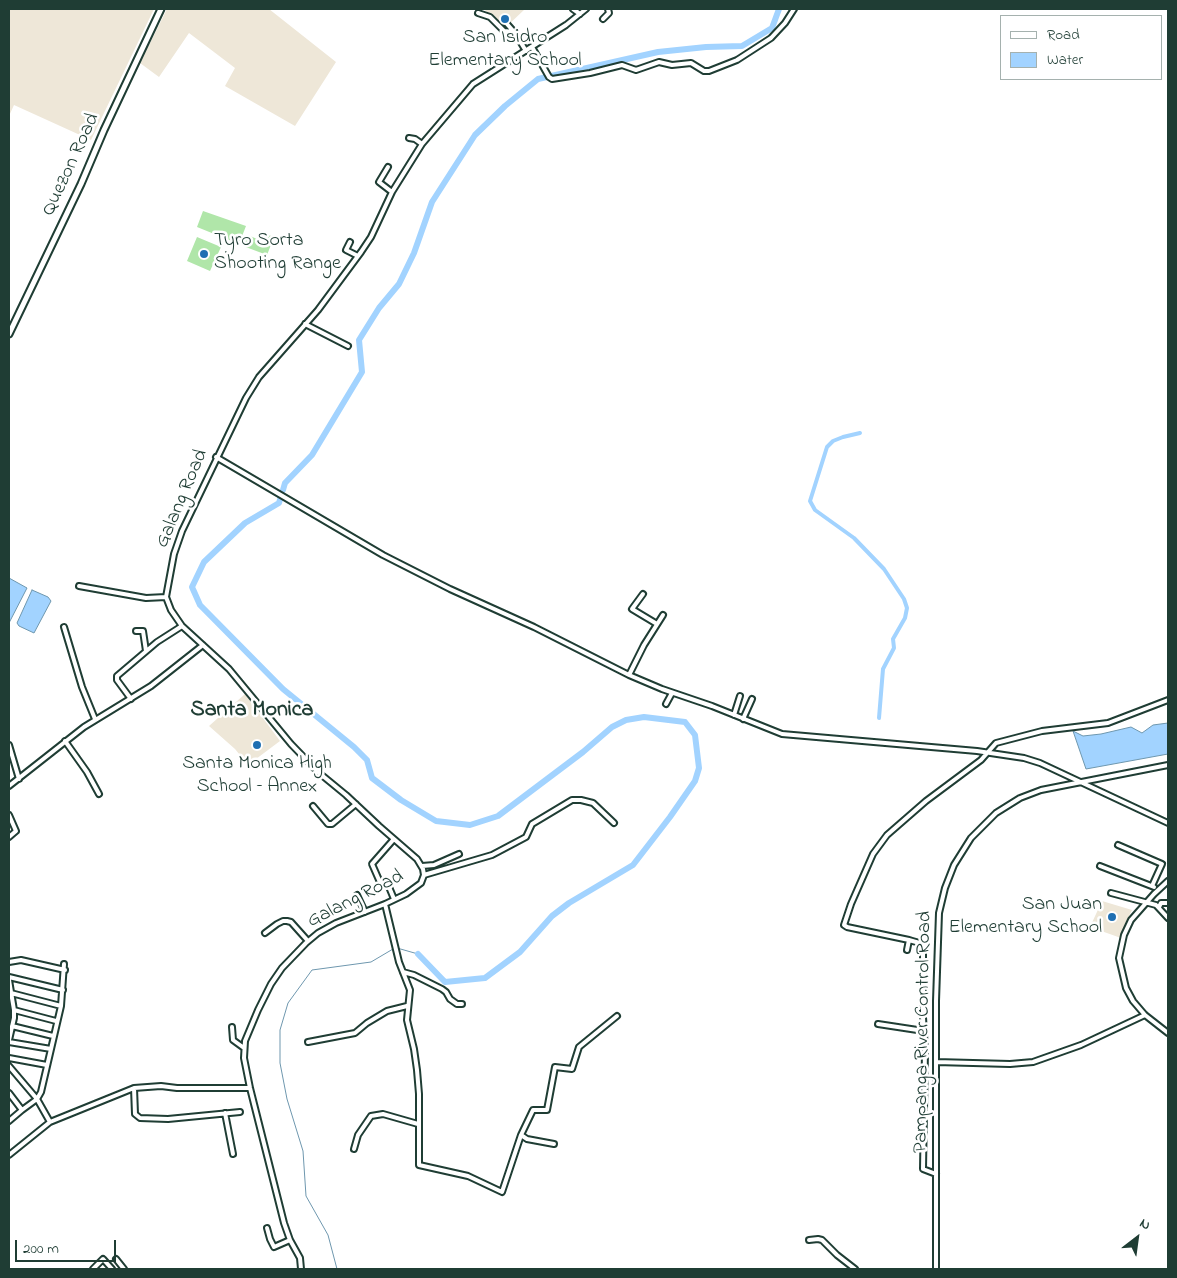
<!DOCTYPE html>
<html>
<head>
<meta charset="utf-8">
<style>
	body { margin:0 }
	#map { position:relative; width:1177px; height:1278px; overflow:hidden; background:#fff; font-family:"Indie Flower",sans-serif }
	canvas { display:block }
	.frame { position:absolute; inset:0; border:10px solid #1f3d34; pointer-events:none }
	.legend { position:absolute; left:1000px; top:15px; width:162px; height:65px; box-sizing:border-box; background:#fff; border:1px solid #a5b1ae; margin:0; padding:6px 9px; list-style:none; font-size:15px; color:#1f3d34 }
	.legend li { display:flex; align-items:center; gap:10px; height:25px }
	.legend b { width:25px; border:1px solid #a5b1ae }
	.north { position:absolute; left:1112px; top:1213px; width:50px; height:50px; -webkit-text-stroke:4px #fff; paint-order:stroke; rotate:30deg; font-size:14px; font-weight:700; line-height:20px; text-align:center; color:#1f3d34 }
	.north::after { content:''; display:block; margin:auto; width:18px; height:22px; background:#1f3d34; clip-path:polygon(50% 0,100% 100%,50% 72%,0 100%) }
	.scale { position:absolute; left:15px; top:1240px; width:101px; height:22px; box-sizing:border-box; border:2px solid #1f3d34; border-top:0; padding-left:6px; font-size:15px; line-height:18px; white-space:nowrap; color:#1f3d34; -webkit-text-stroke:4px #fff; paint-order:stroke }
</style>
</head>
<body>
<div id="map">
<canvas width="1177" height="1278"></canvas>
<div class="frame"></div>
<ul class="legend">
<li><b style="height:6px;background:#fff"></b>Road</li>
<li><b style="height:14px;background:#a2d3ff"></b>Water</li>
</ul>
<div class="north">N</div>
<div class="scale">200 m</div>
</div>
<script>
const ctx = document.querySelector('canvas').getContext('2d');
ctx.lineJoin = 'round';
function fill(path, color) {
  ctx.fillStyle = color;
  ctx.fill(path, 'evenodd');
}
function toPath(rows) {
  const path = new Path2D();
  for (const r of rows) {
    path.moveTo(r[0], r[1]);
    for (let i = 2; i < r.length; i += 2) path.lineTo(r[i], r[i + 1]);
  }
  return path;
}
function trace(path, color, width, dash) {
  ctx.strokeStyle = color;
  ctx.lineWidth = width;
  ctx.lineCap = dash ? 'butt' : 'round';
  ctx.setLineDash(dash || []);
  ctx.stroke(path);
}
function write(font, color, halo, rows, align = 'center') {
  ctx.font = font + ' "Indie Flower",sans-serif';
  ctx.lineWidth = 5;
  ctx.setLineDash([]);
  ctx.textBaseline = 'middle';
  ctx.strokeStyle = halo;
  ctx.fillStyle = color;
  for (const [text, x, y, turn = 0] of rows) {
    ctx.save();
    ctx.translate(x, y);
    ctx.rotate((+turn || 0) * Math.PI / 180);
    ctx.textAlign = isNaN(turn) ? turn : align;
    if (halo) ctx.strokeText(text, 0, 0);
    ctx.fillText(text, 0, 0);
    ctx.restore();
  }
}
const built = toPath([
	[9,9,154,9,91,140,14,105,9,116],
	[167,9,269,9,336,62,295,126,225,86,235,68,189,33,159,77,140,63],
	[484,9,525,9,504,29],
	[245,694,280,741,248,765,235,749,209,726],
	[1102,901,1132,910,1125,924,1121,938,1090,927]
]);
const green = toPath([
	[203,211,246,226,239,244,197,227],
	[260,232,274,237,267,255,243,246,248,235,257,239],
	[197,237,221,247,210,271,187,261]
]);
const water = toPath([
	[9,578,27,588,9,623,9,578],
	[32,590,48,597,51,601,34,633,19,626,17,623,32,590],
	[1168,723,1168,754,1086,769,1073,731,1083,736,1101,734,1131,727,1142,733,1153,725,1168,723]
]);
const stream = toPath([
	[397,948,418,954],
	[337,1269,328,1235,306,1196,303,1151,287,1099,280,1063,280,1030,288,1003,312,970,371,962,393,949]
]);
const canal = toPath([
	[860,433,843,437,833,441,827,447,810,501,815,510,854,538,884,569,904,599,907,608,905,618,893,639,894,648,883,669,879,718]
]);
const river = toPath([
	[283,490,285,483,312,455,362,372,359,340,379,308,399,284,414,253,432,202,475,135,505,106,538,79,658,52,706,47,742,46,772,28,779,9],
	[281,496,279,503,245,523,204,562,192,587,200,605,283,689,354,747,367,760,372,778,401,800,436,821,470,825,498,816,583,752,612,727,626,720,644,717,685,722,695,735,699,768,695,781,670,817,633,865,569,903,552,916,520,952,485,978,445,982,418,954]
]);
const minor = toPath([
	[573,9,580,14],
	[478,13,490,17,504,31,514,32],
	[603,19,609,13,608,9],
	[507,24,515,33,526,51],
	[532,47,549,77,552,79,590,73,622,65,636,70,659,62,672,65,691,63,704,71,709,71,737,60,771,38,785,23,794,9],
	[409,138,415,139,422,144],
	[388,167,379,182,392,192],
	[350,242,346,250,358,256],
	[305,324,348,346],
	[216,457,383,555,450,589,534,627,629,675,662,689,712,706,782,734,977,751,1024,758,1040,763,1168,823],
	[79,586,146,598,166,597],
	[643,594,632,609,657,624],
	[64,627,82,687,95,719],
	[136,631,143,631,146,651],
	[629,675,644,645,663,615],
	[131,699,117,680,117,676,157,642,182,626],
	[666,704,672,693],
	[734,715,740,696],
	[743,719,752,699],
	[65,741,87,772,99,794],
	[9,745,19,779],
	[9,786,84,727,151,686,203,645],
	[313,806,328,824,332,824,356,804],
	[9,815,16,831,9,837],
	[1118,845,1162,864,1152,886],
	[422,866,434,865,459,854],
	[1100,866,1154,887],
	[424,875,492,855,526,837,532,824,572,800,581,800,593,803,614,823],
	[1168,881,1154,894,1131,920,1124,935,1119,958,1126,988,1133,1001,1145,1015,1168,1033],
	[1111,893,1156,905,1168,918],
	[357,895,365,912],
	[394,899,389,887,379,880,372,864,394,839],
	[385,904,399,962,410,990,407,1020,414,1049,417,1070,419,1094,419,1165,468,1176,502,1192,521,1135,527,1139,554,1144],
	[1159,907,1161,903,1168,903],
	[265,933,277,924,283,921,287,921,291,922,308,941],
	[907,950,909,940],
	[9,962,21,960,65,970],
	[403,972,414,975,442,989,446,992,450,999,457,1004,462,1004],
	[9,977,63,990],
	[9,980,14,1010,14,1018,9,1040],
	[11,993,61,1006],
	[14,1010,56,1021],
	[878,1024,924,1031],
	[12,1026,53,1036],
	[232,1027,233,1040,244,1048],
	[9,1042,51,1049],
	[308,1042,355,1033,367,1023,387,1011,407,1006],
	[9,1058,47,1065],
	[936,1062,1010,1064,1033,1062,1081,1045,1145,1015],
	[9,1066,37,1099,50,1122],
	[134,1088,135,1114,140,1118,168,1119,240,1112],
	[9,1093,22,1110,9,1121],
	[22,1110,37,1099,41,1092,61,1006,64,964],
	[225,1113,233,1154],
	[521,1135,533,1110,547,1110,555,1067,572,1069,579,1047,617,1016],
	[354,1149,358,1135,371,1116,383,1114,418,1124],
	[9,1155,50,1122,134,1088,161,1086,177,1088,250,1088],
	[936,1174,923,1169,925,1051,923,1017,923,944,909,940,847,927,844,925,851,904,873,854,887,835,926,801,981,760,996,743,1042,731,1108,723,1168,700],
	[267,1228,270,1239,274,1247,290,1240],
	[809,1240,818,1239,822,1240,837,1255,855,1269],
	[116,1259,124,1269],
	[93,1269,103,1259,112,1269],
	[301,1269,300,1258,290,1240,284,1223,250,1088,244,1058,245,1041,258,1010,271,984,282,968,306,943,318,933,336,923,385,904,406,894,421,883,424,875,423,869,417,859,379,826,346,795,318,772,291,744,229,669,182,626,171,610,166,597,174,554,182,531,246,398,259,377,318,310,361,252,371,237,392,192,422,144,473,84,566,25,586,9],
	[936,1269,936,1001,939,913,945,888,954,865,971,838,996,813,1020,798,1041,790,1168,765]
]);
const major = toPath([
	[9,334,81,184,104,130,161,9]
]);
const markers = [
	[505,19,5,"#1f6fb2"],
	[204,254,5,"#1f6fb2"],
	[257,745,5,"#1f6fb2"],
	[1112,917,5,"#1f6fb2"]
];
const poiNames = [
	["San Isidro",505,39],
	["Elementary School",505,62],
	["Tyro Sorta",214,242,"left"],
	["Shooting Range",214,265,"left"],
	["Santa Monica High",257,765],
	["School – Annex",257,788],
	["San Juan",1102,906,"right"],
	["Elementary School",1102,929,"right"]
];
const streetNames = [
	["Quezon Road",72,165,-65],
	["Galang Road",183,499,-67],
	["Galang Road",356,900,-27],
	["Pampanga River Control Road",924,1032,-89]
];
const quarterNames = [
	["Santa Monica",252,711]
];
fill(built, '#eee7d8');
fill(green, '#b0e6a9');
fill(water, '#a2d3ff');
trace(water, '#6e97ae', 1);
trace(stream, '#6e97ae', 1);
trace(canal, '#a2d3ff', 4);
trace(river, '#a2d3ff', 6);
trace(minor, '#1f3d34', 8);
trace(major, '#1f3d34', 9);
trace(minor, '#fff', 4);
trace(major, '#fff', 5);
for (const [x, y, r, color] of markers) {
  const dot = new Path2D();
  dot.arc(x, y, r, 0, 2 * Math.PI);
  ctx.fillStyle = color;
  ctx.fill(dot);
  trace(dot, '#fff', 2);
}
write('20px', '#1f3d34', '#fff', poiNames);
write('20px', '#1f3d34', '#fff', streetNames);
write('bold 22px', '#1f3d34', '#fff', quarterNames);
</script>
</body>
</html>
